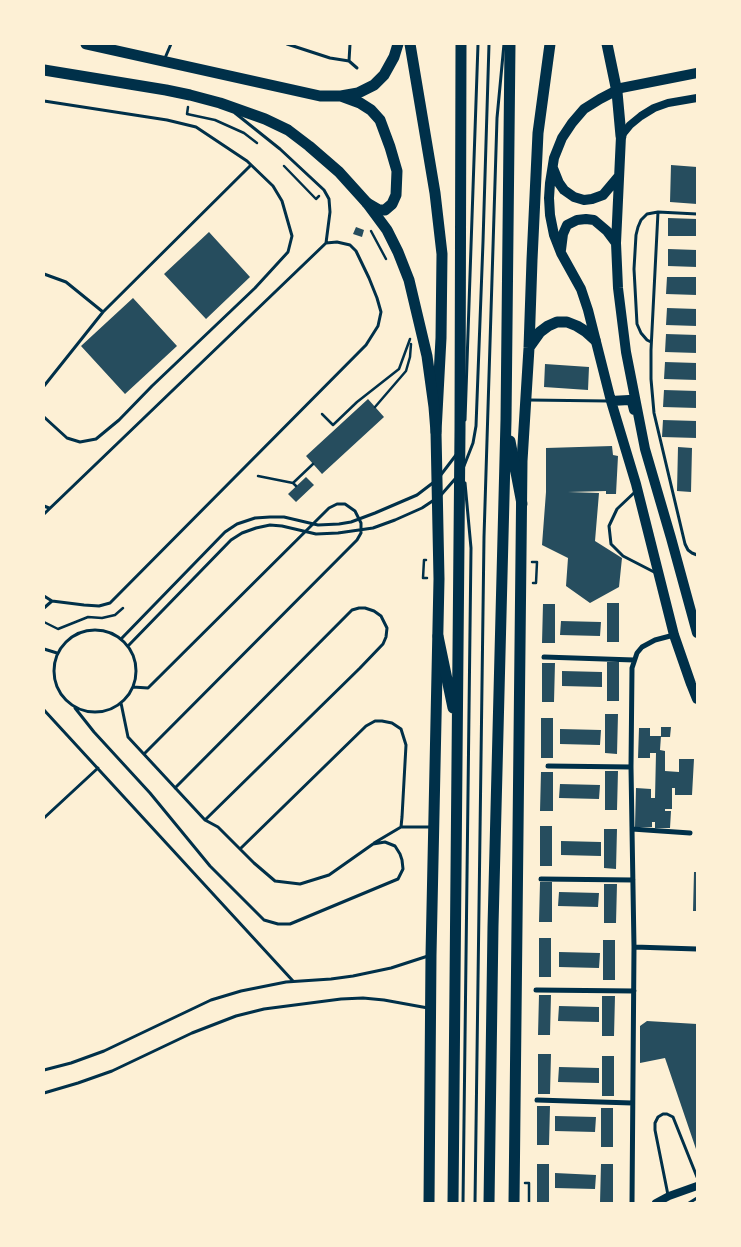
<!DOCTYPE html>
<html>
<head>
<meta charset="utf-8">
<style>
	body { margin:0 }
	#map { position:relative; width:741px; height:1247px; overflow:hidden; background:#fdf0d5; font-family:Overpass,sans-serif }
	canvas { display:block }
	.frame { position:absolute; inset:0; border:45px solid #fdf0d5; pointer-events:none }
</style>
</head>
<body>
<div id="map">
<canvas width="741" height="1247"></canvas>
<div class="frame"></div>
</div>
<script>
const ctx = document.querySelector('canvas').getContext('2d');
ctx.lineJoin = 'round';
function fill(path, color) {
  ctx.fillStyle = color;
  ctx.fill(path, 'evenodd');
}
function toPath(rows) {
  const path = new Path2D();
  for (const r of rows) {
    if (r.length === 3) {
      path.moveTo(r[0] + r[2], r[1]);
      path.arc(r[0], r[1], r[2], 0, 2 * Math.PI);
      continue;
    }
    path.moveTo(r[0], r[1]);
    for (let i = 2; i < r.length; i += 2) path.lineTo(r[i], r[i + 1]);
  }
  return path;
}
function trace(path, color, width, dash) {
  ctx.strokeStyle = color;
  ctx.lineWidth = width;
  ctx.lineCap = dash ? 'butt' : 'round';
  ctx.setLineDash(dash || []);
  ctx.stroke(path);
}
const building = toPath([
	[671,165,697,167,697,204,670,202],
	[668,218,697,219,697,236,668,236],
	[356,227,364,230,362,237,353,234],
	[209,232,250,277,206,319,164,274],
	[668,249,697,250,697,267,668,266],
	[667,277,697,277,697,295,666,294],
	[133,298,177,346,125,394,81,346],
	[667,308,697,309,697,326,666,325],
	[666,334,697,335,697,353,665,352],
	[665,362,697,363,697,380,664,379],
	[545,364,589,367,588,390,544,387],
	[664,390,697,391,697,408,663,407],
	[368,399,384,417,322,474,306,456],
	[663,420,697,421,697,438,662,437],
	[612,446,613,455,618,456,616,494,606,494,606,491,568,492,599,493,595,541,622,558,619,587,590,603,566,586,568,558,542,545,546,492,546,448],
	[678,447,692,448,691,492,677,491],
	[306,477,314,485,296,502,288,494],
	[607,603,619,603,619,642,607,642],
	[543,604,555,604,555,643,542,643],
	[561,621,601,622,600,636,560,635],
	[607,662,619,662,619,701,607,701],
	[542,663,555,663,554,702,542,702],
	[562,671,602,672,602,687,562,686],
	[605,714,618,714,617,754,605,753],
	[541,718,553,718,553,758,541,758],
	[661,727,671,727,670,737,661,737],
	[639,728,650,728,650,736,661,736,660,750,665,751,665,771,679,772,679,759,694,759,692,795,675,795,675,788,672,788,672,809,665,809,665,811,671,811,670,828,655,828,655,822,652,822,652,827,635,827,636,788,651,789,651,798,655,798,656,753,650,753,650,758,638,758],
	[560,729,601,730,600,745,560,744],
	[605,771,618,771,617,810,605,810],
	[541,772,553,772,553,811,540,811],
	[560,784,600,785,599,799,559,798],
	[540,826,552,826,552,866,540,866],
	[604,829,617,829,616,869,604,868],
	[561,841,601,842,601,856,561,855],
	[694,872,697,872,697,911,693,911],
	[540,882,552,882,552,922,539,922],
	[604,884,617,884,616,923,604,923],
	[559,892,599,893,598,907,558,906],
	[539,938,551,938,551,977,539,977],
	[603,940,615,940,615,980,603,980],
	[559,952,600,953,599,968,559,967],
	[539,995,551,995,550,1035,538,1035],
	[602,996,615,996,614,1036,602,1036],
	[559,1006,599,1007,599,1022,558,1021],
	[647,1021,697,1024,697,1152,665,1058,640,1063,640,1026],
	[538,1054,551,1054,550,1094,538,1094],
	[602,1056,614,1056,614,1096,602,1096],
	[559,1067,599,1068,599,1083,558,1082],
	[537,1106,550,1106,549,1145,537,1145],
	[601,1108,613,1108,613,1147,601,1147],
	[555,1116,596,1117,595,1132,555,1131],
	[537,1164,549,1164,549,1203,537,1203],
	[601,1164,613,1164,613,1203,600,1203],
	[555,1173,596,1175,595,1189,555,1188]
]);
const path = toPath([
	[188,107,187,114,215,120,244,133,257,143],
	[284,166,316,199,319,196],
	[371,231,386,259],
	[375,407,406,371,410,357,411,344],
	[322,414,333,425,357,402,399,369,410,339],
	[258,476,293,483],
	[296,486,293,483,313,464],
	[426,560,424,560,423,578,427,578],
	[532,562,537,562,536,583,533,583],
	[44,622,58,629,88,617,102,618,115,615,123,608],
	[525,1183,529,1183,529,1203]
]);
const service = toPath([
	[287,44,330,58,349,61,357,68],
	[165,58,171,44],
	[349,61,350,44],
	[44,101,167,120,196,127,247,161,273,186,282,201,292,236,288,252,255,288,152,386,119,420,96,439,80,442,67,438,44,417],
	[235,113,280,149,324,190,329,199,330,212,326,243],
	[658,212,651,350,651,379,654,413,685,544,688,550,692,553,697,555],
	[44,274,66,282,103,312,44,386],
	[103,312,251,165],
	[651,342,647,340,641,333,637,324,634,269,636,235,638,227,641,220,647,214,658,212,697,214],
	[529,400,608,401],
	[465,420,478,44],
	[464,466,473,443,476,426,483,242,489,44],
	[440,476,456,455],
	[636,491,617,509,609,526,611,544,623,556,656,573],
	[441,495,455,479],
	[44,506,49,508],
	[44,514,326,243,337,242,350,245,356,251,369,278,377,298,381,312,378,326,366,345,110,603,99,606,84,605,52,601,44,596],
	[44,608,52,601],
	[95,671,41],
	[121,639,225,532,237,524,255,518,270,517,284,517,318,525,339,524,351,522,375,513,417,495,434,482],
	[128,646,231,540,242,533,256,528,270,525,282,526,316,534,338,533,373,528,395,520,422,508,434,500],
	[44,649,57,653],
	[133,687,148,688,329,508,337,504,345,504,355,511,361,523,361,533,357,540,144,754],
	[75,708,94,732,150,793,210,866,264,920,278,924,290,924,398,879,403,869,402,860,400,854,395,846,385,842,373,844,329,875,300,884,275,881,254,863,218,827,205,820,128,737,121,703],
	[44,710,293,981],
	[175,788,352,610,359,608,365,608,374,611,381,616,387,628,386,637,383,644,360,668,205,820],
	[44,818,98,768],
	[401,827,430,827],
	[240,849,366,726,375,721,382,721,392,723,401,729,406,745,402,817,401,827,374,843],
	[44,1070,71,1063,104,1051,211,1000,241,991,286,982,331,979,353,976,391,968,428,956],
	[44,1093,78,1083,112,1071,192,1033,236,1016,264,1009,341,999,363,998,384,1000,428,1008],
	[668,1195,655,1130,655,1123,658,1117,663,1114,667,1114,673,1117,697,1177],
	[463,1203,471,548,465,483],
	[475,1203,484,537,497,118,504,44],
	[689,1203,697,1198]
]);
const minor = toPath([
	[544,657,634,660],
	[548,766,631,767],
	[632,829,631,767,632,668,637,653,642,647,655,640,674,635],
	[541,879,633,880],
	[634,947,697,949],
	[536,990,634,991],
	[537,1100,632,1103],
	[632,1203,634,947,632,829,690,833]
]);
const tertiary = toPath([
	[621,136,630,125,641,116,654,108,668,103,697,98],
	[656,1203,669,1196,697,1186]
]);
const primary = toPath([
	[697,73,621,88,600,99,584,109,572,123,562,138,554,158,550,183,549,198,550,215,554,235,561,253,581,289,588,310,611,401,636,484,674,635,691,684,697,699],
	[621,136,616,243,618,288,626,352,645,449,671,538,697,633],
	[553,168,559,183,564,190,574,197,584,200,592,199,603,195,619,176],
	[561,250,563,234,567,225,577,220,586,219,594,220,607,231,616,243],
	[611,401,629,400,632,402,634,410]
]);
const trunk = toPath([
	[86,44,320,96,341,96,358,93,374,85,384,75,394,57,398,44],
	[410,44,435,193,442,254,441,338,436,432,439,579,431,955,429,1203],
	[607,44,617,92,621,136],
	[341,96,360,103,371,110,380,120,390,147,397,171,396,195,392,204,385,210,379,210,367,203],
	[530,346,540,332,548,326,557,322,567,322,577,326,585,331,595,340],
	[514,1203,522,461,529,348,532,260,538,133,550,44]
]);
const motorway = toPath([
	[44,70,166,90,190,95,220,103,265,119,288,130,309,146,339,172,367,203,387,230,398,252,409,280,427,356,434,407,436,432],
	[510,441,522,504],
	[438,636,453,708],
	[453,1203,460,430,461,44],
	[489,1203,493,926,506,420,510,44]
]);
fill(building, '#264d5e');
trace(path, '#003049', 2.5);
trace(service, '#003049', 3);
trace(minor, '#003049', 5);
trace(tertiary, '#003049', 8);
trace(primary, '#003049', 10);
trace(trunk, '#003049', 11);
trace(motorway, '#003049', 11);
</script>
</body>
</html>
